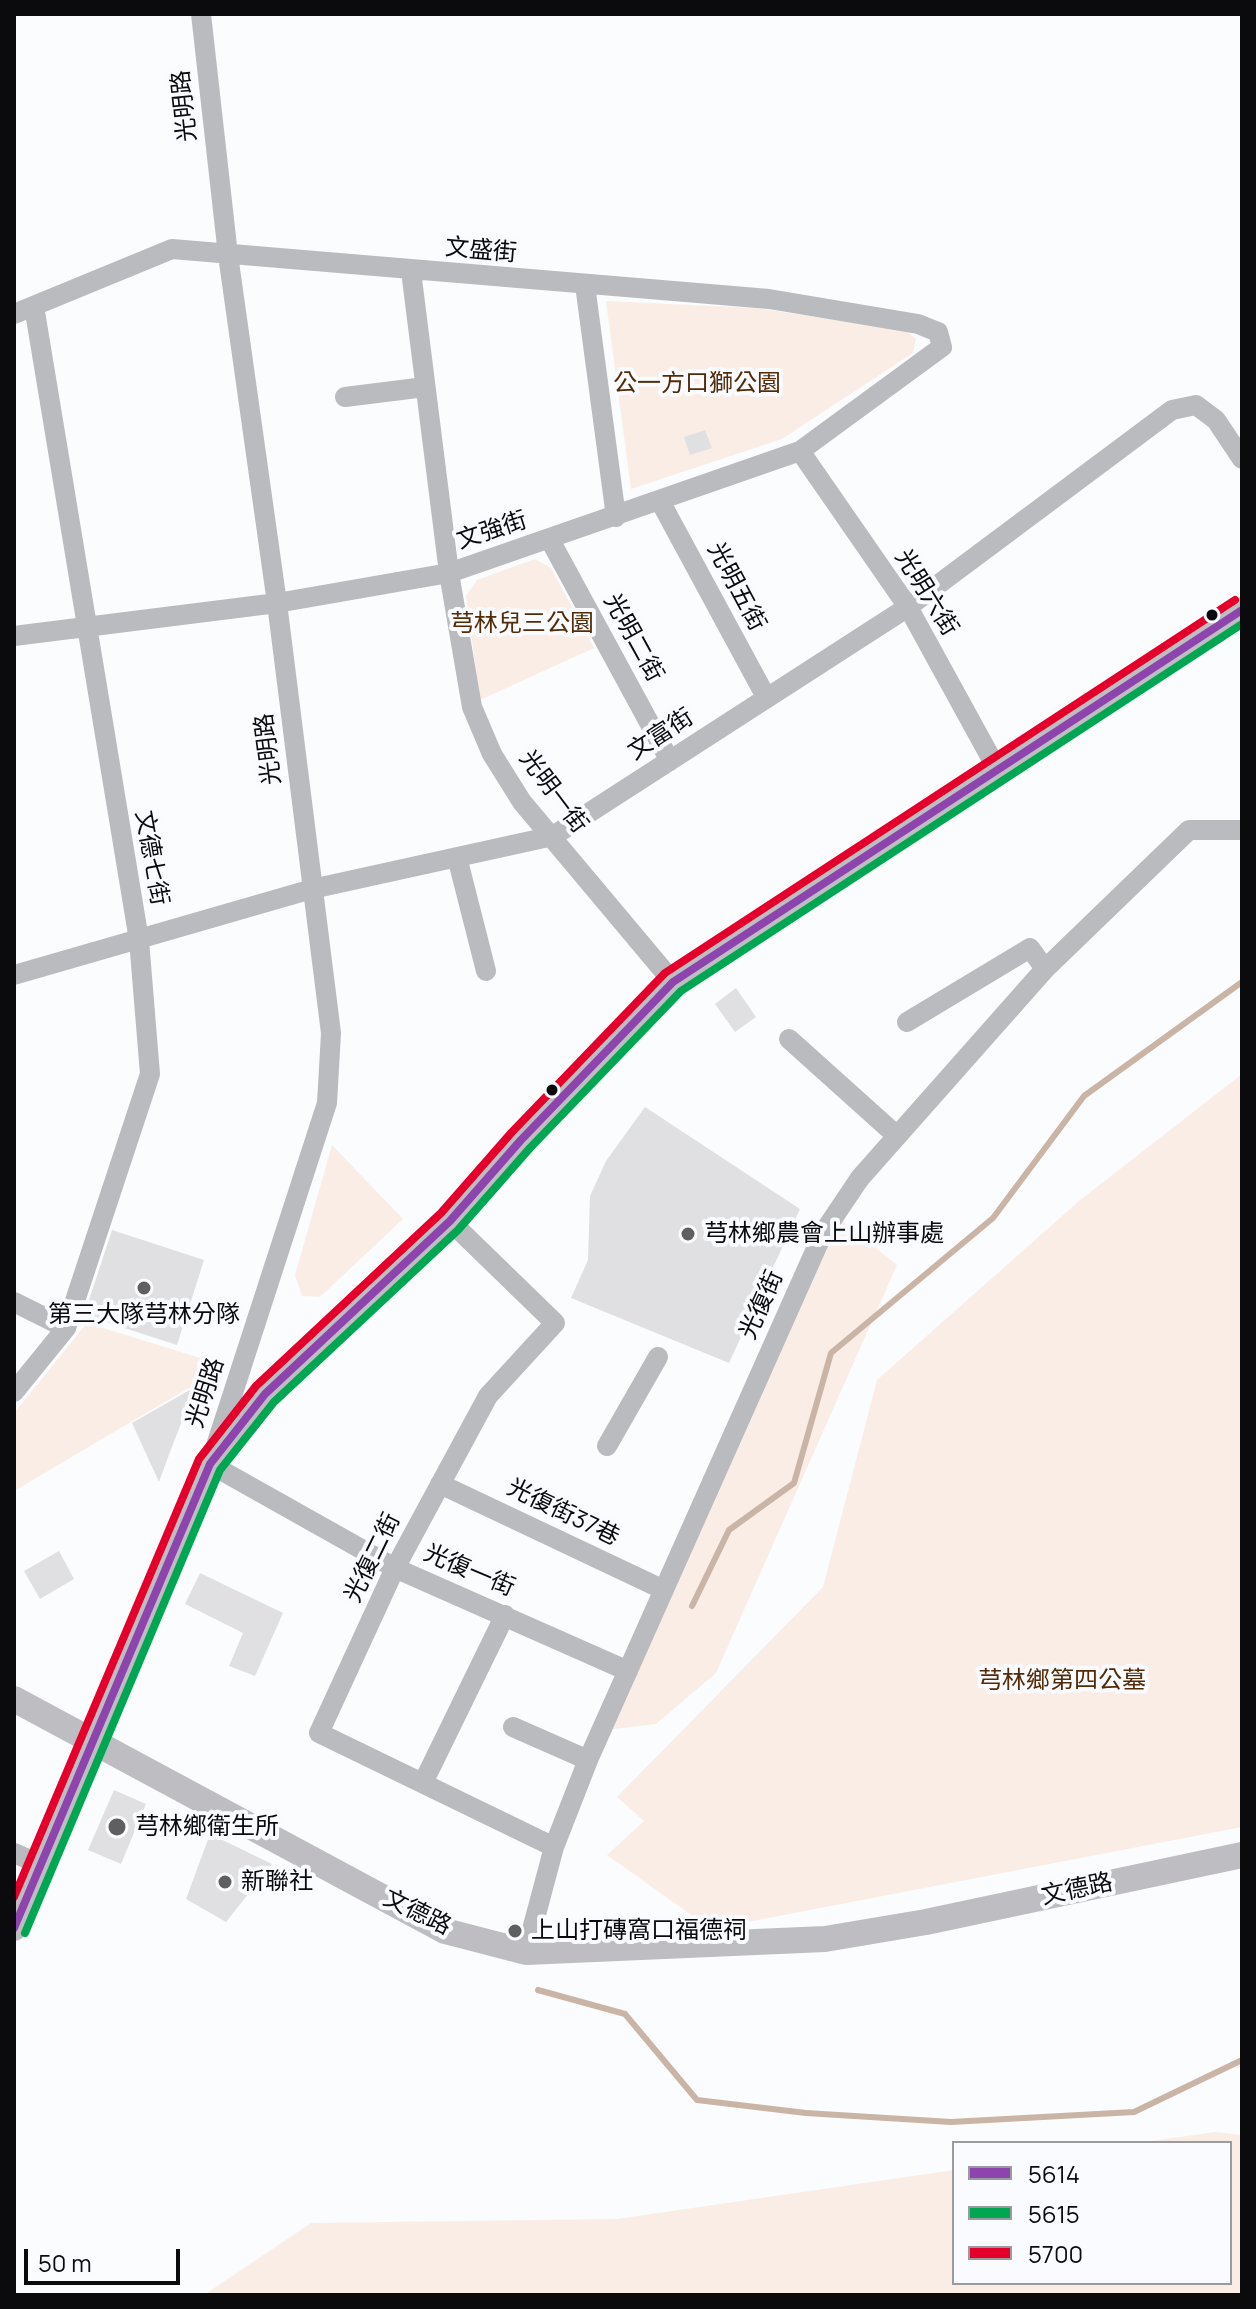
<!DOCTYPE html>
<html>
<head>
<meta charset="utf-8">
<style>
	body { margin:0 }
	#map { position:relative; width:1256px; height:2309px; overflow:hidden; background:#fbfcfe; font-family:Manrope,sans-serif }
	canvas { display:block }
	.frame { position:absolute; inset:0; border:16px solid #0b0b0e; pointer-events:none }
	.legend { position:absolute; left:952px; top:2141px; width:280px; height:144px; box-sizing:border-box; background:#fafbff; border:2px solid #9a9b9f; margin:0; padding:10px 14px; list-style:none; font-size:24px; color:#0b0b0e }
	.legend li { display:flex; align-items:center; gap:16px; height:40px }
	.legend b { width:40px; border:2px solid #9a9b9f }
	.scale { position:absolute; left:24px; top:2249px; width:156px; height:36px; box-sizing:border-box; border:4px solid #0b0b0e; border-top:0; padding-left:10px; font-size:24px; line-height:28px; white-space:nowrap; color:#0b0b0e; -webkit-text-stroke:6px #fafbff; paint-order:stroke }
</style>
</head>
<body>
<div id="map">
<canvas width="1256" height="2309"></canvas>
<div class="frame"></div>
<ul class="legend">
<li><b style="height:10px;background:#8e44ad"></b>5614</li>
<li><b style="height:10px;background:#00a651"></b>5615</li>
<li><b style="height:10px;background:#e4002b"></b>5700</li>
</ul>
<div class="scale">50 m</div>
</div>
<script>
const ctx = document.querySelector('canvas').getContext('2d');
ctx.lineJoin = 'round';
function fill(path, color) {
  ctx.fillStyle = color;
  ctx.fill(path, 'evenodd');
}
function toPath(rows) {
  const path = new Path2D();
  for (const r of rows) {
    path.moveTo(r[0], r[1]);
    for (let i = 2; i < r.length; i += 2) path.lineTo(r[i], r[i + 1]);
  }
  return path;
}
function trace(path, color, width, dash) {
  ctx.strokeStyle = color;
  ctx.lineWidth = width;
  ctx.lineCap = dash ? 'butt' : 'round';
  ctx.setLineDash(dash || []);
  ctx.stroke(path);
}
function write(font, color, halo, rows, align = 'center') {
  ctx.font = font + ' Manrope,"Noto Sans TC",sans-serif';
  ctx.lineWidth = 8;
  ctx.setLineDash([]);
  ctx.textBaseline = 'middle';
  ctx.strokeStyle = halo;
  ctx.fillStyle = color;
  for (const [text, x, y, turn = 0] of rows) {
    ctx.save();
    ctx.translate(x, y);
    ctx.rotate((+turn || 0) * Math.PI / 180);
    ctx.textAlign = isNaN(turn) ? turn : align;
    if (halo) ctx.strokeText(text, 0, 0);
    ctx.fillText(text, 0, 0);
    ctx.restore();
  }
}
const green = toPath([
	[606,301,757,308,906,331,916,339,913,353,782,439,631,489],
	[535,559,551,568,594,648,480,700,466,596,477,580],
	[1242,1074,1242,1827,711,1929,607,1855,644,1821,617,1797,823,1587,877,1380,1079,1201],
	[332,1145,403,1219,320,1297,302,1296,295,1275],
	[841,1220,897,1265,716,1673,656,1724,606,1730,823,1242],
	[87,1323,226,1366,14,1491,14,1413],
	[1215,2132,1242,2135,1242,2295,204,2295,311,2223,617,2219,954,2170,954,2283,1230,2283,1230,2143,1137,2143]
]);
const stream = toPath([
	[692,1606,729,1530,794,1483,831,1353,993,1218,1084,1096,1242,982],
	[538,1990,625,2014,697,2100,806,2113,951,2122,1134,2112,1242,2060]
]);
const building = toPath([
	[705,430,712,448,690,455,684,437],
	[736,988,756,1017,735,1032,715,1004],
	[645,1107,800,1209,729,1363,571,1298,588,1260,590,1196,606,1161],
	[112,1230,204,1260,177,1345,84,1315],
	[195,1387,170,1452,159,1482,132,1423],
	[59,1551,74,1579,40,1599,24,1571],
	[200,1573,283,1613,255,1676,229,1666,243,1633,185,1604],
	[114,1790,146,1804,121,1864,88,1850],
	[210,1834,272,1864,226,1922,186,1899]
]);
const minor = toPath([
	[201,14,228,255,277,603,331,1033,327,1103,210,1464,395,1568,628,1671],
	[411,271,449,573,472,707,492,754,522,802,673,982],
	[585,285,616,517],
	[14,314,172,249,769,299,918,324,938,332,942,347,800,451,449,573,277,603,14,636],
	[345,397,425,387],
	[800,451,908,607,997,769],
	[660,501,766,697],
	[550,540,670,761],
	[457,857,486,971],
	[14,975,312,889,553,836,908,607,1172,410,1196,405,1216,420,1242,459],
	[907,1022,1030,948,1045,969],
	[789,1039,897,1136],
	[450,1221,555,1323,488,1396,395,1568,319,1733,554,1847],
	[14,1302,66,1328],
	[14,1392,66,1328,150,1074,139,940,34,306],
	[607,1446,658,1357],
	[440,1484,664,1590],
	[513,1727,588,1760],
	[423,1783,505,1615],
	[14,1853,39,1864],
	[526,1952,554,1847,588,1760,823,1233,860,1178,1045,969,1189,830,1242,830]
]);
const major = toPath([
	[14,1699,445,1931,526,1952,825,1939,926,1922,1242,1855],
	[14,1928,210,1464,265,1394,450,1221,521,1140,673,982,1242,610]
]);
const bus1 = toPath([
	[14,1928,210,1464,265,1394,450,1221,521,1140,673,982,1242,610]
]);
const bus2 = toPath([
	[25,1933,220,1470,274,1402,458,1230,530,1148,681,991,1242,624]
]);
const bus3 = toPath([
	[14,1897,199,1459,256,1386,441,1213,512,1132,665,973,1235,600]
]);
const markers = [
	[1212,615,7,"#0b0b0e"],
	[552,1090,7,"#0b0b0e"],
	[688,1234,8,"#5f5f62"],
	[144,1288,8,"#5f5f62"],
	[117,1827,10,"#5f5f62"],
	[225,1882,8,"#5f5f62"],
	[515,1931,8,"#5f5f62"]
];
const streetNames = [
	["光明路",185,106,-96],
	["文盛街",481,251,5],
	["文強街",492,531,-18],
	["光明五街",736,587,62],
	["光明六街",926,593,58],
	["光明二街",633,638,61],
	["文富街",661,735,-33],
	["光明路",269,749,-97],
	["光明一街",553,792,53],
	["文德七街",151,858,80],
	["光復街",762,1305,-66],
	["光明路",206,1393,-72],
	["光復街37巷",563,1513,26],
	["光復二街",373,1558,-64],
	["光復一街",469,1571,23],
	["文德路",1077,1890,-12],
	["文德路",417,1913,26]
];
const parkNames = [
	["公一方口獅公園",697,384],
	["芎林兒三公園",522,624],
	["芎林鄉第四公墓",1062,1681]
];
const poiNames = [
	["芎林鄉農會上山辦事處",704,1234],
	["第三大隊芎林分隊",144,1315,"center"],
	["芎林鄉衛生所",135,1827],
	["新聯社",241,1882],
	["上山打磚窩口福德祠",531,1931]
];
fill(green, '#faede6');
trace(stream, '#c9b4a6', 6);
fill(building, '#e0e0e3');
trace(minor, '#babbbf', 20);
trace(major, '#bebec2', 26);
trace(bus1, '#8e44ad', 8);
trace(bus2, '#00a651', 8);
trace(bus3, '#e4002b', 8);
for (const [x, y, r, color] of markers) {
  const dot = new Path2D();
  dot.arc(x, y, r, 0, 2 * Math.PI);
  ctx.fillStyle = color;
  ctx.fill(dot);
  trace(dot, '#fafbff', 3);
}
write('24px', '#0b0b0e', '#fafbff', streetNames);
write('24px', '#542b07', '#fafbff', parkNames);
write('24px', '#0b0b0e', '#fafbff', poiNames, 'left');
</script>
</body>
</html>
